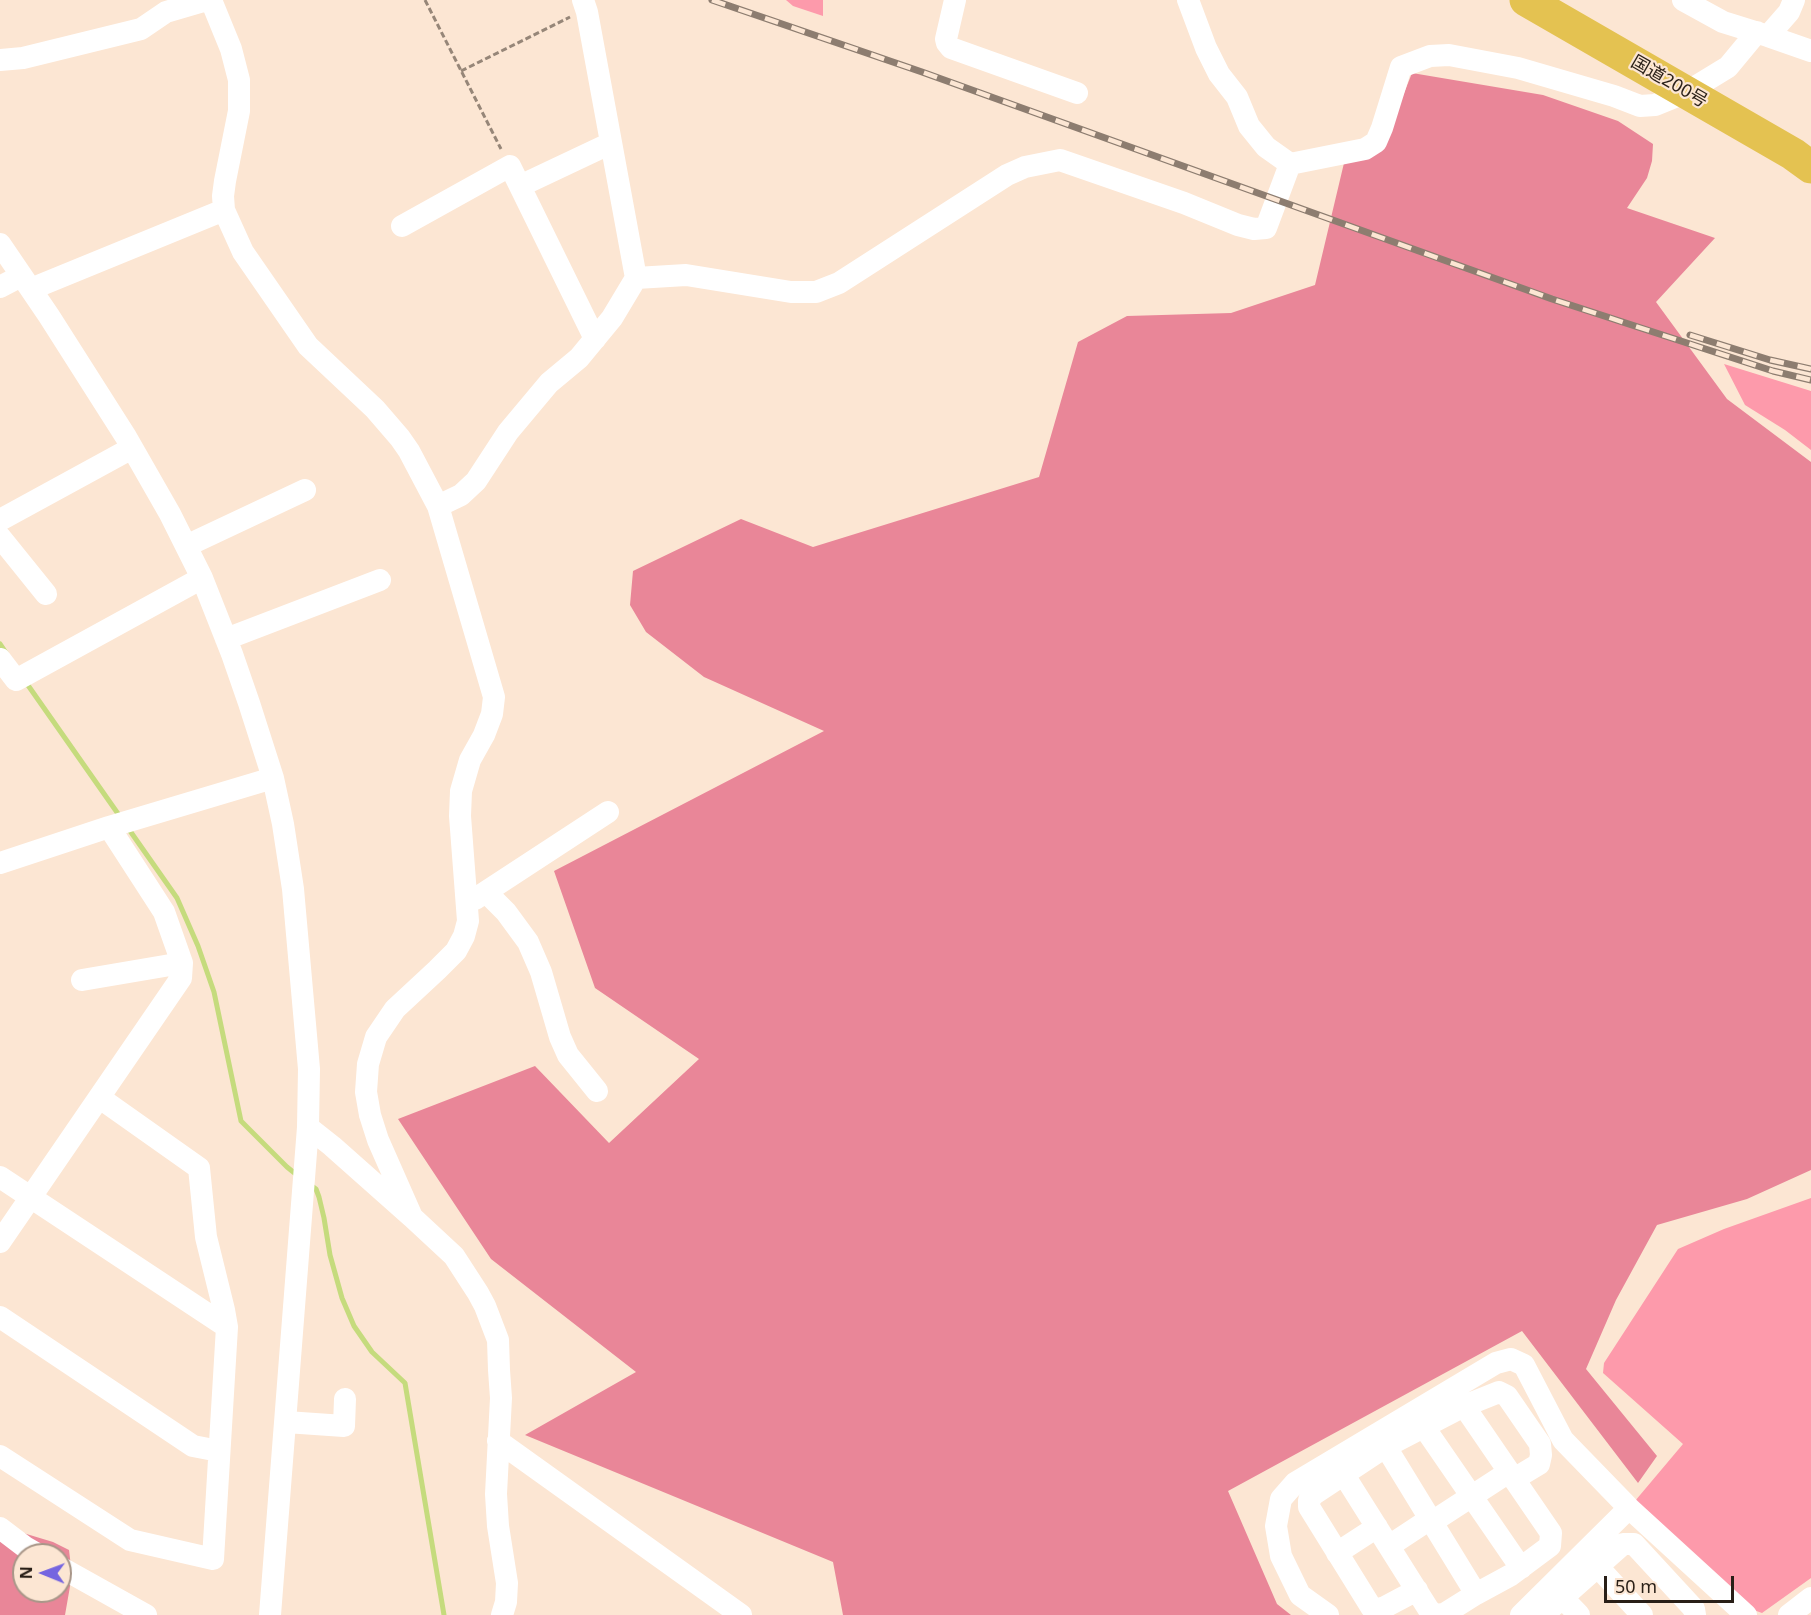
<!DOCTYPE html>
<html>
<head>
<meta charset="utf-8">
<style>
	body { margin:0 }
	#map { position:relative; width:1811px; height:1615px; overflow:hidden; background:#fce6d3; font-family:"Noto Sans",sans-serif }
	canvas { display:block }
	.north { position:absolute; left:12px; top:1543px; width:60px; height:60px; box-sizing:border-box; background:#fce6d3; border:2px solid #a89688; border-radius:50%; rotate:271deg; font-size:16px; font-weight:700; line-height:24px; text-align:center; color:#291f17 }
	.north::after { content:''; display:block; margin:auto; width:21px; height:27px; background:#7565e0; clip-path:polygon(50% 0,100% 100%,50% 72%,0 100%) }
	.scale { position:absolute; left:1604px; top:1576px; width:130px; height:27px; box-sizing:border-box; border:3px solid #291f17; border-top:0; padding-left:8px; font-size:18px; line-height:21px; white-space:nowrap; color:#291f17; -webkit-text-stroke:4px #fce6d3; paint-order:stroke }
</style>
</head>
<body>
<div id="map">
<canvas width="1811" height="1615"></canvas>
<div class="north">N</div>
<div class="scale">50 m</div>
</div>
<script>
const ctx = document.querySelector('canvas').getContext('2d');
ctx.lineJoin = 'round';
function fill(path, color) {
  ctx.fillStyle = color;
  ctx.fill(path, 'evenodd');
}
function toPath(rows) {
  const path = new Path2D();
  for (const r of rows) {
    path.moveTo(r[0], r[1]);
    for (let i = 2; i < r.length; i += 2) path.lineTo(r[i], r[i + 1]);
  }
  return path;
}
function trace(path, color, width, dash) {
  ctx.strokeStyle = color;
  ctx.lineWidth = width;
  ctx.lineCap = dash ? 'butt' : 'round';
  ctx.setLineDash(dash || []);
  ctx.stroke(path);
}
function write(font, color, halo, rows, align = 'center') {
  ctx.font = font + ' "Noto Sans","Noto Sans JP",sans-serif';
  ctx.lineWidth = 4.5;
  ctx.setLineDash([]);
  ctx.textBaseline = 'middle';
  ctx.strokeStyle = halo;
  ctx.fillStyle = color;
  for (const [text, x, y, turn = 0] of rows) {
    ctx.save();
    ctx.translate(x, y);
    ctx.rotate((+turn || 0) * Math.PI / 180);
    ctx.textAlign = isNaN(turn) ? turn : align;
    if (halo) ctx.strokeText(text, 0, 0);
    ctx.fillText(text, 0, 0);
    ctx.restore();
  }
}
const green = toPath([
	[786,0,823,0,823,16,793,6],
	[1724,364,1811,391,1811,450,1785,430,1745,405],
	[1811,1198,1811,1578,1762,1613,1751,1609,1635,1501,1683,1444,1603,1373,1604,1363,1678,1249,1724,1229]
]);
const forest = toPath([
	[1412,73,1543,95,1618,121,1653,144,1652,161,1647,178,1627,208,1715,238,1656,302,1727,399,1811,462,1811,1170,1747,1199,1657,1225,1616,1300,1586,1369,1657,1456,1638,1483,1522,1331,1228,1491,1277,1604,1291,1615,843,1615,833,1562,525,1435,636,1372,491,1259,398,1119,535,1066,609,1143,699,1059,595,988,554,871,824,731,704,677,646,632,630,605,633,571,741,519,813,547,1039,477,1078,342,1127,316,1231,313,1315,285,1344,163,1383,146],
	[0,1526,53,1542,69,1550,72,1575,65,1615,0,1615],
	[24,1555,60,1555,60,1591,24,1591]
]);
const stream = toPath([
	[0,644,6,653],
	[25,681,121,818],
	[128,828,177,898,198,946,214,992,241,1121,287,1167,297,1175],
	[309,1184,316,1189,319,1197,324,1218,330,1255,342,1298,354,1326,372,1352,405,1383,444,1615]
]);
const path = toPath([
	[425,0,501,149],
	[461,71,570,17]
]);
const minor = toPath([
	[211,0,231,49,239,80,239,111,225,181,223,196,224,210,243,252,308,346,375,409,400,438,409,451,438,506,494,697,492,714,484,735,470,760,461,791,460,816,468,921,464,936,456,951,437,970,395,1009,376,1037,368,1064,366,1092,370,1115,378,1140,412,1217],
	[583,0,587,12,636,278],
	[955,0,946,39,947,43,951,48,1077,93],
	[1188,0,1206,48,1219,74,1237,97,1249,126,1266,147,1290,164,1365,149,1376,142,1382,128,1401,67,1430,56,1449,55,1518,68,1614,96,1640,106,1655,105,1687,92,1728,67,1757,32],
	[1683,0,1723,22,1768,36,1811,51],
	[1768,36,1789,12,1794,0],
	[0,60,23,58,141,29,166,12,207,0],
	[520,186,611,143],
	[402,226,510,166,595,339],
	[0,244,49,316,126,437,170,514,202,578,232,654,249,703,273,778,283,824,293,889,309,1069,308,1127,270,1615],
	[0,287,21,276],
	[31,289,224,210],
	[438,506,461,495,476,481,508,432,549,383,579,358,612,318,636,278,686,275,791,292,816,292,839,283,1007,175,1025,167,1060,160,1184,203,1238,225,1254,229,1266,228,1290,164],
	[0,520,132,448],
	[0,537,46,594],
	[186,546,305,490],
	[226,639,380,580],
	[0,659,16,680,202,578],
	[0,863,109,827,273,778],
	[486,892,506,912,528,942,541,972,560,1037,568,1055,597,1091],
	[475,899,608,812],
	[82,980,182,963],
	[100,1098,199,1168,206,1237,224,1310,227,1327],
	[308,1127,332,1146,412,1217,454,1256,478,1293,485,1306,498,1340,499,1370,501,1398,496,1494,498,1526,507,1583,506,1602,502,1615],
	[0,1177,227,1327,213,1559,130,1540,0,1456],
	[0,1242,181,978,182,963,164,912,109,827],
	[0,1317,193,1446,219,1451],
	[1415,1414,1521,1568],
	[286,1422,344,1426,345,1399],
	[1378,1434,1476,1594],
	[498,1441,741,1615],
	[1344,1475,1429,1610,1435,1615,1444,1614,1476,1594,1511,1575,1550,1546,1551,1533,1464,1406],
	[1432,1522,1509,1472],
	[0,1528,25,1547,39,1555],
	[1389,1546,1430,1519],
	[1337,1553,1377,1527],
	[1586,1558,1598,1567,1642,1615],
	[60,1567,146,1615],
	[1553,1588,1579,1615],
	[1417,1590,1385,1607,1378,1609,1371,1607,1309,1507,1309,1500,1314,1494,1385,1447,1464,1406,1499,1392,1507,1396,1540,1444,1541,1455,1539,1464,1514,1479],
	[1328,1615,1300,1595,1281,1556,1276,1526,1281,1499,1295,1483,1496,1363,1511,1359,1524,1365,1563,1440,1629,1508,1746,1615],
	[1521,1615,1629,1508],
	[1543,1615,1623,1544,1634,1544,1694,1609,1695,1615],
	[1789,1615,1811,1598]
]);
const highway = toPath([
	[1526,0,1793,154,1811,167]
]);
const rail = toPath([
	[712,0,922,72,1552,299,1773,371,1811,380],
	[1690,335,1770,360,1811,369]
]);
const streetNames = [
	["国道200号",1669,82,30]
];
fill(green, '#fd9aab');
fill(forest, '#e98698');
trace(stream, '#c5db7d', 5);
trace(path, '#968678', 3, [6, 3]);
trace(minor, '#fff', 22);
trace(highway, '#e4c251', 33);
trace(rail, '#8d7d70', 7);
trace(rail, '#fce6d3', 4.5, [14]);
write('18px', '#291f17', '#fce6d3', streetNames);
</script>
</body>
</html>
